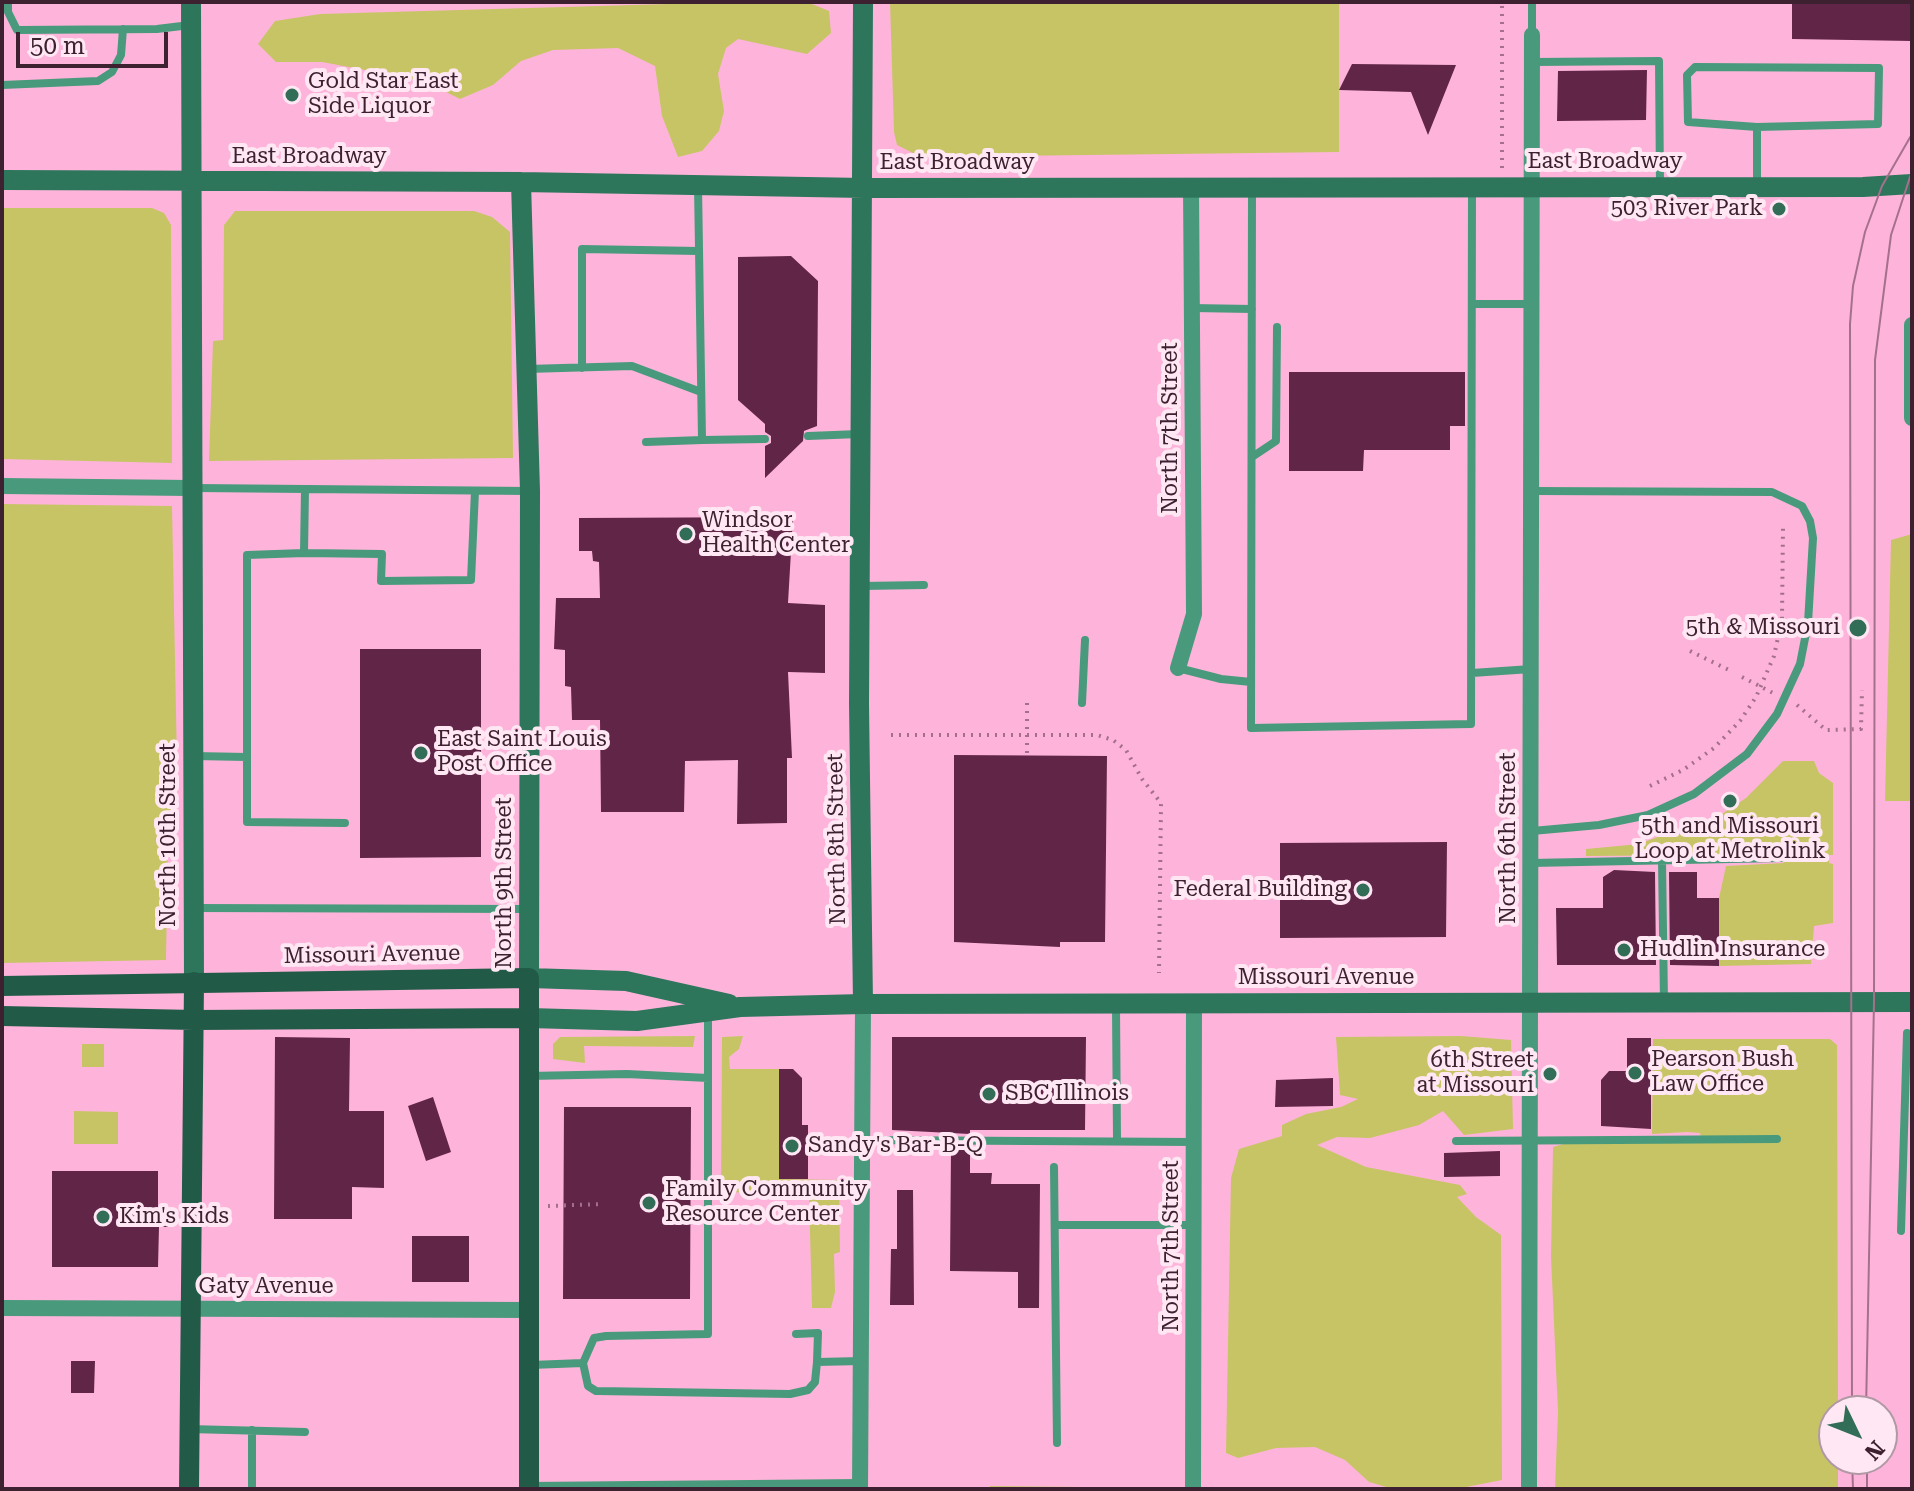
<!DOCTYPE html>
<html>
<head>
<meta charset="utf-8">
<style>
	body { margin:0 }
	#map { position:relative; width:1914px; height:1491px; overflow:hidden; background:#feb4da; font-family:"Roboto Serif",serif }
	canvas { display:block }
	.frame { position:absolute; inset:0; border:4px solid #3d2130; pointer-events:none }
	.north { position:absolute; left:1818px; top:1395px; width:80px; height:80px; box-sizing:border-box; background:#ffe7f3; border:2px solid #b198a5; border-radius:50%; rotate:133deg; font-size:22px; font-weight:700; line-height:32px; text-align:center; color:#3d2130 }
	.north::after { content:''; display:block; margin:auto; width:28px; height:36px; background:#316d57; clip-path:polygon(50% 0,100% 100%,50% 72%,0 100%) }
	.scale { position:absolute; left:16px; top:32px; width:152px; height:36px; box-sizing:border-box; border:4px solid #3d2130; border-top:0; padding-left:10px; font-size:24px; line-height:28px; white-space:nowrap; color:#3d2130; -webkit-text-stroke:6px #ffe7f3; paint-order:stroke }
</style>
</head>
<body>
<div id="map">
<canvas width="1914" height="1491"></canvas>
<div class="frame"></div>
<div class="north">N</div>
<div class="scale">50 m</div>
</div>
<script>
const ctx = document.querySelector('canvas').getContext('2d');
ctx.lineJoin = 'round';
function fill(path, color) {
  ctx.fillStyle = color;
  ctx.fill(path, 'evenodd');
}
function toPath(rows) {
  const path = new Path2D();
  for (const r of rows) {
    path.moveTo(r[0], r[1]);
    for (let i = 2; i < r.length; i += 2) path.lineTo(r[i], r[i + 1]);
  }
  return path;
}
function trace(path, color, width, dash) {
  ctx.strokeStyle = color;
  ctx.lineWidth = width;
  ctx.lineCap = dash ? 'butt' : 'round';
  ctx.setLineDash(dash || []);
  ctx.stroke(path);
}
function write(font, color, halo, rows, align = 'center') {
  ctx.font = font + ' "Roboto Serif",serif';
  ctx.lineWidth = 8;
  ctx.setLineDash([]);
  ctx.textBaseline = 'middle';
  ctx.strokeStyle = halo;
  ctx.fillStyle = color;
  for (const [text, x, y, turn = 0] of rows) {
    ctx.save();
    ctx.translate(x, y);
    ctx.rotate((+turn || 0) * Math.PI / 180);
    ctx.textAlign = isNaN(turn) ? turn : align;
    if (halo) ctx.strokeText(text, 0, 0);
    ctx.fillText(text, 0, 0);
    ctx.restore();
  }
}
const green = toPath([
	[738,2,807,2,829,11,831,33,807,54,738,39,726,48,718,74,724,111,719,131,702,151,678,157,662,116,655,66,618,48,553,50,521,61,493,85,460,99,424,81,322,62,276,62,258,44,275,21,320,14],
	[890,2,1339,2,1339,152,921,157,897,145,894,132],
	[2,208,152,208,164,213,171,225,172,463,2,459],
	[235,211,474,211,492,217,510,232,513,458,209,461,213,341,223,340,224,225],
	[2,504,172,506,178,816,168,839,166,960,2,963],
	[1912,534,1912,801,1885,801,1891,540],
	[1783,761,1814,761,1819,773,1833,783,1833,855,1736,855,1728,851,1726,855,1586,856,1586,849,1639,844,1697,822,1701,828,1746,798],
	[1829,857,1829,863,1833,864,1833,923,1814,926,1811,964,1719,966,1719,898,1726,866,1784,863,1784,858],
	[695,1036,693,1047,584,1046,585,1063,553,1059,553,1044,560,1037],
	[743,1036,739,1049,729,1057,730,1069,779,1069,779,1179,839,1180,840,1252,834,1254,835,1292,831,1308,812,1308,809,1194,721,1192,722,1037],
	[1461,1036,1511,1040,1513,1129,1464,1135,1443,1111,1419,1125,1370,1138,1337,1137,1317,1145,1366,1167,1460,1185,1467,1194,1457,1197,1476,1217,1501,1235,1502,1480,1456,1489,1393,1489,1369,1482,1345,1460,1315,1447,1276,1448,1238,1458,1226,1453,1231,1178,1239,1149,1282,1136,1282,1125,1306,1114,1341,1107,1358,1099,1340,1095,1336,1037],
	[1653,1039,1830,1039,1837,1045,1838,1411,1834,1411,1834,1459,1838,1459,1838,1489,1555,1489,1558,1412,1551,1257,1553,1147,1567,1143,1667,1143,1701,1138,1700,1133,1687,1132,1652,1134],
	[82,1044,104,1044,104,1067,82,1067],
	[74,1111,118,1112,118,1144,74,1144],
	[990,1486,1175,1488,990,1489]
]);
const building = toPath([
	[1792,2,1912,2,1912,41,1792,39],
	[1352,64,1456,65,1428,135,1411,92,1339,90],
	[1647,70,1646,120,1557,121,1558,71],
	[791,256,818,281,817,426,804,431,803,441,765,478,765,446,771,443,771,436,765,432,765,424,738,400,738,257],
	[1289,372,1465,372,1465,426,1450,426,1450,450,1364,450,1363,471,1289,471],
	[793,517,788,603,825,605,825,673,788,672,792,758,787,758,787,823,737,824,738,760,685,761,684,812,601,812,600,720,572,720,571,687,565,686,565,650,554,649,556,598,600,598,599,562,593,561,592,551,579,551,579,518],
	[360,649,481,649,481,857,360,858],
	[954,755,1107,756,1105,942,1060,942,1060,947,954,942],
	[1447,842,1446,937,1280,938,1280,843],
	[1614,870,1655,872,1656,965,1557,965,1556,908,1603,908,1603,877],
	[1669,872,1697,872,1697,898,1719,898,1719,966,1670,965],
	[275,1037,350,1038,349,1111,384,1111,384,1188,352,1187,352,1219,274,1219],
	[892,1037,1086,1037,1085,1130,970,1130,970,1134,892,1130],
	[1627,1038,1651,1038,1651,1129,1601,1126,1601,1080,1609,1071,1627,1071],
	[779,1069,793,1069,802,1078,802,1125,808,1125,808,1179,779,1179],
	[1333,1078,1333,1106,1275,1107,1276,1080],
	[433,1097,451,1152,426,1161,408,1106],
	[564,1107,691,1107,690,1299,563,1299],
	[951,1148,970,1148,970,1173,992,1173,991,1184,1040,1184,1039,1308,1018,1308,1018,1272,950,1271],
	[1500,1151,1500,1176,1444,1177,1444,1153],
	[52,1171,158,1171,158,1210,168,1210,168,1227,159,1227,158,1267,52,1267],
	[897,1190,913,1190,914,1305,890,1305,891,1249,897,1249],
	[412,1236,469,1236,469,1282,412,1282],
	[71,1361,95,1361,94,1393,71,1393]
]);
const path = toPath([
	[1502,168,1502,2],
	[1690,651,1729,670],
	[1742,677,1773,693],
	[1797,705,1826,730,1861,729,1862,690],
	[891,735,1097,735,1113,740,1126,750,1142,779,1161,803,1159,973],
	[1027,753,1027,702],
	[1650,786,1683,770,1714,748,1740,721,1756,697,1774,656,1782,619,1783,526],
	[548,1206,602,1204]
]);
const lane = toPath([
	[8,2,8,12,17,30,157,29,190,25],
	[1532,35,1532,2],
	[1533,62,1659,61,1660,186],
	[2,85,98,81,112,72,121,55,123,29],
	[1757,186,1757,127,1878,124,1879,68,1695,67,1687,75,1688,122,1757,127],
	[1252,187,1251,728,1471,724,1472,187],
	[1473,304,1532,304],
	[1192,308,1252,309],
	[582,368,582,249,699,251],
	[527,369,632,366,701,392],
	[808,436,859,434],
	[702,440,765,439],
	[646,442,702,440,698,186],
	[1252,457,1276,441,1277,327],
	[195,488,529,491],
	[305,489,304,553,382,554,381,581,471,580,475,491],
	[862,586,924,585],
	[1178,668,1221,679,1251,682],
	[1472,673,1531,669],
	[1082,703,1085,640],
	[194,756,247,757,247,555,304,553],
	[247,757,247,822,345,823],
	[1532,831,1599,825,1648,815,1694,794,1747,754,1777,714,1800,664,1808,623,1813,538,1810,521,1802,506,1772,492,1532,491],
	[1662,860,1664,1002],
	[1531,863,1782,858],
	[194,908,528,909],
	[1116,1006,1117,1141],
	[529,1076,627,1074,708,1078],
	[863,1140,1193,1142],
	[1456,1141,1777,1139],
	[1054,1167,1057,1443],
	[1055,1225,1193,1225],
	[1901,1231,1907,1033],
	[817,1362,861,1361],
	[583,1363,588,1386,596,1391,790,1394,808,1390,815,1382,817,1362,818,1333,796,1334],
	[531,1365,583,1363,594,1338,606,1336,708,1334,708,1012],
	[189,1429,305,1432],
	[252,1430,252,1489],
	[530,1486,860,1483]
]);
const street = toPath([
	[1912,325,1912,418],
	[2,486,190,488],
	[1178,668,1194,614,1191,186],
	[2,1308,530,1310],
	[860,1489,863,1004],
	[1193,1489,1194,1003],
	[1529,1489,1532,35]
]);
const secondary = toPath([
	[191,2,194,982],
	[863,2,859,703,863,1004],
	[2,180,521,182,864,188,1863,187,1912,184],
	[521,182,530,491,529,978,626,981,729,1004],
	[529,1018,637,1021,740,1007,863,1004,1912,1002]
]);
const primary = toPath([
	[2,986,529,978,529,1489],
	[2,1016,194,1020,529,1018],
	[189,1489,194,982]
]);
const tram = toPath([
	[1852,1411,1850,324,1853,286,1865,232,1882,186,1912,134],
	[1866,1411,1874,1002,1875,360,1891,235,1912,171],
	[1852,1459,1853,1489],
	[1867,1459,1867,1489]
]);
const markers = [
	[292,95,8,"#316d57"],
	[1779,209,8,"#316d57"],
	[686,534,8,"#316d57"],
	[1858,628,10,"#316d57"],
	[421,753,8,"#316d57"],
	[1730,801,8,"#316d57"],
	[1363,890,8,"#316d57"],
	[1624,950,8,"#316d57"],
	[1635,1073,8,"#316d57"],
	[1550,1074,8,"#316d57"],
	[989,1094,8,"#316d57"],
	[792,1146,8,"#316d57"],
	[649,1203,8,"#316d57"],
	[103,1217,8,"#316d57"]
];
const poiNames = [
	["Gold Star East",308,82],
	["Side Liquor",308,107],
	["503 River Park",1763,209,"right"],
	["Windsor",702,521],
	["Health Center",702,546],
	["5th & Missouri",1840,628,"right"],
	["East Saint Louis",437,740],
	["Post Office",437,765],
	["5th and Missouri",1730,827,"center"],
	["Loop at Metrolink",1730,852,"center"],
	["Federal Building",1347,890,"right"],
	["Hudlin Insurance",1640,950],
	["Pearson Bush",1651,1060],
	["Law Office",1651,1085],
	["6th Street",1534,1061,"right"],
	["at Missouri",1534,1086,"right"],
	["SBC Illinois",1005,1094],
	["Sandy's Bar-B-Q",808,1146],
	["Family Community",665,1190],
	["Resource Center",665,1215],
	["Kim's Kids",119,1217]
];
const streetNames = [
	["East Broadway",309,157],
	["East Broadway",1605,162],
	["East Broadway",957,163],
	["North 7th Street",1171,428,-90],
	["North 10th Street",169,835,-90],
	["North 6th Street",1509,838,-90],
	["North 8th Street",837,839,-91],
	["North 9th Street",505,883,-90],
	["Missouri Avenue",372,955,-1],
	["Missouri Avenue",1326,978],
	["North 7th Street",1172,1246,-90],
	["Gaty Avenue",266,1287]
];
fill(green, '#c7c466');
fill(building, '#612548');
trace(path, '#a46f8b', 4, [2, 6]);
trace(lane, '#499a7c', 8);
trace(street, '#499a7c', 16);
trace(secondary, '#2d765c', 20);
trace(primary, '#215b47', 20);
trace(tram, '#a5708c', 2);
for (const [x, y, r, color] of markers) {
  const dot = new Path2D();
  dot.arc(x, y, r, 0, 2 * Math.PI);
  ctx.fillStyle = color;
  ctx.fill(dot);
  trace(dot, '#ffe7f3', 3);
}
write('22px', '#3d2130', '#ffe7f3', poiNames, 'left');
write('22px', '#3d2130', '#ffe7f3', streetNames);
</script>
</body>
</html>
